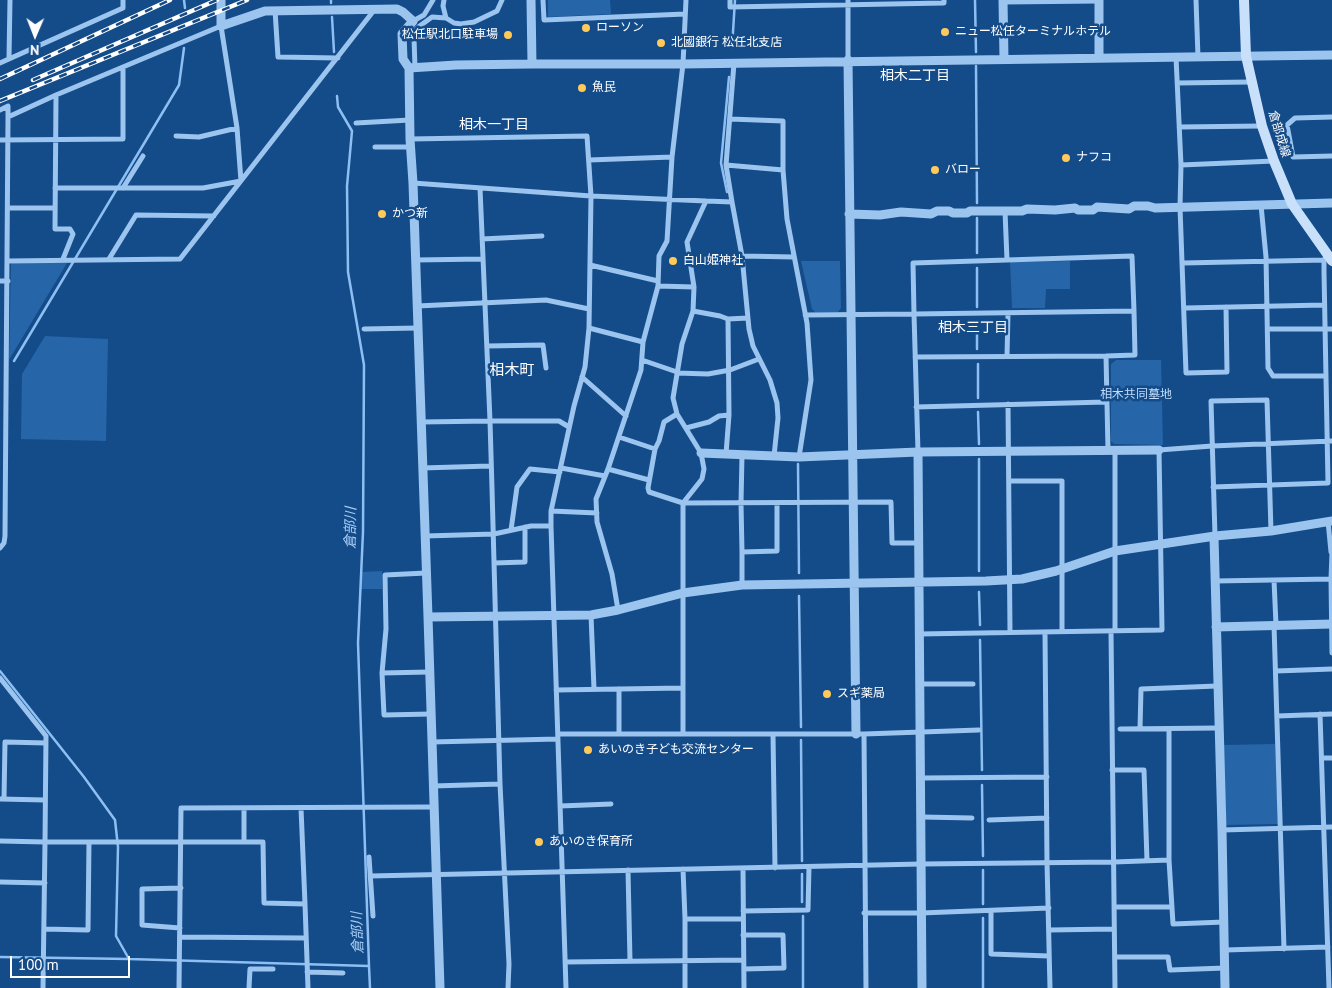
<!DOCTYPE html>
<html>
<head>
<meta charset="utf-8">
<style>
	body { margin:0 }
	#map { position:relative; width:1332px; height:988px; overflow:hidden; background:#144b89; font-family:"PT Sans",sans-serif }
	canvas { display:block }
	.north { position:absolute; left:10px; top:10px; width:50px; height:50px; -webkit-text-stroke:4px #144b89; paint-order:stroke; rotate:181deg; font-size:14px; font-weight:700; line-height:20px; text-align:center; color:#fff }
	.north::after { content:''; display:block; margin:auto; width:18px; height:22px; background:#fff; clip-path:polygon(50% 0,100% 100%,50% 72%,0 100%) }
	.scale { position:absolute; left:10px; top:956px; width:120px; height:22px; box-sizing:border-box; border:2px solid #fff; border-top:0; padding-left:6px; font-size:15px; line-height:18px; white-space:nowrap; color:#fff; -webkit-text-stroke:4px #144b89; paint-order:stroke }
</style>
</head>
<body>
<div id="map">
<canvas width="1332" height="988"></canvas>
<div class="north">N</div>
<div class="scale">100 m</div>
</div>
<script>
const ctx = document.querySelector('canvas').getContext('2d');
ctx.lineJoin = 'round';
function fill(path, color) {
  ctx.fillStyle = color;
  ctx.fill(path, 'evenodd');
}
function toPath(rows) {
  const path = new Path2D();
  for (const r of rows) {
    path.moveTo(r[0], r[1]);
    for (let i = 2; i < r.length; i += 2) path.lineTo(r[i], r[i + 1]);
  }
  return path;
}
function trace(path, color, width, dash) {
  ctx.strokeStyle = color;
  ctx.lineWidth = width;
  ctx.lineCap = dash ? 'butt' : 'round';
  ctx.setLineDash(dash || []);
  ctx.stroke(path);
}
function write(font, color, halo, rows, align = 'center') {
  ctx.font = font + ' "PT Sans","Noto Sans JP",sans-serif';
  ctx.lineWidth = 5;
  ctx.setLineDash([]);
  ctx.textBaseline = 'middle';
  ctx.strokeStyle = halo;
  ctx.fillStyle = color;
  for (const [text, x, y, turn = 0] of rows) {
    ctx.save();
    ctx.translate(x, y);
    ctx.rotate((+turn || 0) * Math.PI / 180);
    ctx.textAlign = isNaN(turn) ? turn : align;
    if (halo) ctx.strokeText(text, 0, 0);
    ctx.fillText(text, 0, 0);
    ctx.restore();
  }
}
const green = toPath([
	[548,0,610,0,611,14,548,17],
	[801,261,840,261,841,308,838,312,815,312,812,309],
	[1070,261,1070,289,1046,289,1045,308,1012,308,1010,262],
	[15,262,67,263,9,360,11,264],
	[45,336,108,339,106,441,21,439,22,374],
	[1116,360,1161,360,1163,445,1114,444,1111,441,1111,364],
	[382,571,382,589,361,589,362,572],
	[1275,744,1278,824,1226,825,1223,745]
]);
const stream = toPath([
	[184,0,185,8],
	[331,0,331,3],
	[975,0,976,52],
	[332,17,334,52],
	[732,48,735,0],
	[976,66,977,203],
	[337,96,338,107,352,131,347,186,348,272,364,365,363,532,358,643,369,966],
	[727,192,721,163,729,77],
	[977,218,977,253],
	[977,268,977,307],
	[977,321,977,349],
	[14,361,179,85,184,48],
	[978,364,978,398],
	[978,412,979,444],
	[979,459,979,571],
	[798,464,799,573],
	[979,592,980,625],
	[799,596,801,727],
	[980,640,982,770],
	[0,671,84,777,115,820,118,847,116,936,129,959],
	[801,740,802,861],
	[982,785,983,856],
	[983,870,983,904],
	[802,874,802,902],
	[803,916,803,988],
	[983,918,983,988],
	[0,957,129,959,369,966,370,988]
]);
const minor = toPath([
	[444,0,443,6,446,18],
	[543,0,544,20,685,14],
	[730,0,730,7,944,3,944,0],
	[848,0,848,60],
	[1196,0,1198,57],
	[1003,2,1099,1],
	[275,10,278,57,338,58],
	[414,23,413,21,424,15,433,0],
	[1176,57,1181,165,1180,207,1186,373,1227,372,1226,307],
	[9,58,10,0],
	[0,63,123,8,123,0],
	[415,68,414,38,417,28,432,17,446,18,454,23,461,24,474,22,497,11,502,0],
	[1177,83,1251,82],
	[56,95,55,229,70,229,73,234,63,259],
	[0,110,8,106,8,117],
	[1332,117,1295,118,1287,125,1293,157,1332,156],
	[730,119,783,121,783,170],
	[356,123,410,120],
	[1179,127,1262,126],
	[176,136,199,137,237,128],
	[410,139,587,136,591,196,589,328,585,367,574,406,551,511,551,526,531,526,494,534,425,536],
	[0,140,123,139,123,67],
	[375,147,410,147],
	[589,160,672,157],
	[726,165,734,63],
	[1181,165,1274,161],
	[413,183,591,196,706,201,687,242,694,287,693,311,682,344,673,398,677,414,701,453,704,469,702,479,683,503,683,734],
	[123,188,143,156],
	[480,188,490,421,559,421,569,427],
	[706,201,732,202,726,165,783,170,787,219,807,323,811,380,799,457],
	[732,202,742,256,749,329,753,346,770,380,777,403,778,418,774,456],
	[1261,205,1266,257,1268,368,1273,376,1326,376],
	[8,208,55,208],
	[1005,211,1007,260],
	[482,239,542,236],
	[742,256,794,257],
	[109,259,136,215,214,216],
	[415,260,483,259],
	[8,261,180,259,375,9],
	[689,262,742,260],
	[1183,263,1324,260],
	[590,265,658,281],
	[0,281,8,281],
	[658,286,694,287],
	[417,306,546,300,589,309],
	[1185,308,1324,305],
	[693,311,720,316,728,319,729,415,726,454],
	[805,315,914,314,918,452],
	[728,319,748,318],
	[589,328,643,342],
	[364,329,418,328],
	[1268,329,1332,329],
	[487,346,543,345,546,368],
	[1007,356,1008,314],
	[1106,356,1135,355,1134,311,1132,256,913,263,914,314,1134,311],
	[915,357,1106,356,1108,450],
	[642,360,677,372],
	[677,373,708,374,730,370,759,359],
	[582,377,626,416],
	[1008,404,1010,632],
	[916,407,1106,402],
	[677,414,664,422,659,441,655,449,648,488,649,492,683,503,891,502,892,543,918,543],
	[421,422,490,421,492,488,500,784,433,786],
	[686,428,709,422,719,416,729,415],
	[619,437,655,449],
	[1115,450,1115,631],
	[742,455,741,503,742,552,777,551,777,503],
	[422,468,490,466],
	[561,468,605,476],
	[608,469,649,480],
	[1009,481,1062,481,1062,631],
	[1213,487,1328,483,1324,272,1324,260,1327,254],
	[551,511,597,513],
	[1328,521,1331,552],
	[551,526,566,988],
	[511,530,517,487,530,469,560,472],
	[1215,536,1211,401,1267,400,1271,531],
	[0,548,4,543,5,536,8,117,56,95,221,26,237,128,241,181,203,188,55,188],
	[1332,552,1331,579,1332,653],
	[494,563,525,562,525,527],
	[426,573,385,575,386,629,382,673,429,672],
	[1274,580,1276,625],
	[1215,581,1331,579],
	[742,585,742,552],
	[618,610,612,574,597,522,596,499,608,469,641,370,643,342,658,286,659,256,667,241,672,157,683,64,686,0],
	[591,615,594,689],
	[1274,625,1284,949],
	[1111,631,1115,988],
	[1045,632,1047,862,1050,988],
	[919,634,1162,630,1159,450,1212,446,1332,441],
	[1276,671,1332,669],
	[382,673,384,715,431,714],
	[0,678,46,736,45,842,263,842,264,903,305,904,301,808],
	[919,684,973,684],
	[619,689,619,734],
	[556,690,683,688],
	[1320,714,1329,988],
	[1277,716,1332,714],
	[1120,729,1218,728],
	[1140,729,1141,689,1217,686],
	[1169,729,1169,860,1173,924,1224,922],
	[558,734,864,734,979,730],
	[773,734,775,868],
	[864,734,866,988],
	[431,742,558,739],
	[1322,758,1332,758],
	[1112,770,1144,770,1147,861],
	[921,778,1047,777],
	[500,784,509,964,508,988],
	[0,799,45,800],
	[4,799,5,742,46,743],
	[560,806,611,804],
	[244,808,244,842],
	[922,817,972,818],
	[989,820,1047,818],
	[1222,830,1332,827],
	[0,841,45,842,43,988],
	[369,857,373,916],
	[743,868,744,988],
	[683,869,685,919,685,988],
	[628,870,630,961],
	[370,876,921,864,1114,862,1169,860],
	[0,882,45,883],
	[305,904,308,988],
	[1114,907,1171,907],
	[743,911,808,910,809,867],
	[991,911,991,954,1049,956],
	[864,913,921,913,1049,908],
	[685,919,743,919],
	[180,928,142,925,142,889,181,888],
	[44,929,88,930,89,842],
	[1049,930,1114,929],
	[743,935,783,935,784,968,744,969],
	[180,937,305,938],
	[1225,950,1328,947],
	[1115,957,1168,957,1170,970,1225,968],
	[565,962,744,960],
	[307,972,343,973],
	[179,988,181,808,433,807],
	[249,988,250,969,273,969]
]);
const tertiary = toPath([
	[221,0,221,26,265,11,397,9,403,12,413,21,402,34,403,59,409,68,410,139,413,183,428,617,440,988],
	[531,0,532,64],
	[1003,0,1004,59],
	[1099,0,1099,58],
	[848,60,856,734],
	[409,68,456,65,532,64,683,64,1332,55],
	[849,214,880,215,901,212,931,214,937,211,949,211,953,213,967,213,970,211,1022,211,1027,209,1055,210,1075,208,1078,210,1093,210,1097,207,1129,209,1134,206,1148,206,1155,208,1332,203],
	[701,453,799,457,918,452],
	[1214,537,1222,830,1225,988],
	[428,617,591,615,618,610,683,593,742,585,986,581,1022,579,1056,571,1115,551,1215,536,1271,531,1332,521],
	[1216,627,1332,624],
	[922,988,918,452,1159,450]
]);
const secondary = toPath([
	[1244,0,1246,56,1262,126,1274,161,1292,204,1332,261]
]);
const rail = toPath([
	[0,79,170,0],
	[33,80,217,0],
	[0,101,247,0]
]);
const markers = [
	[586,28,5,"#ffca59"],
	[945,32,5,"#ffca59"],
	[508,35,5,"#ffca59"],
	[661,43,5,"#ffca59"],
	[582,88,5,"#ffca59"],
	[1066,158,5,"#ffca59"],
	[935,170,5,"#ffca59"],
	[382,214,5,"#ffca59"],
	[673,261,5,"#ffca59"],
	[827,694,5,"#ffca59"],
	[588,750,5,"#ffca59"],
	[539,842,5,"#ffca59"]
];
const poiNames = [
	["ローソン",596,28],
	["ニュー松任ターミナルホテル",955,32],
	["松任駅北口駐車場",498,35,"right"],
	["北國銀行 松任北支店",671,43],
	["魚民",592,88],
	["ナフコ",1076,158],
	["バロー",945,170],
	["かつ新",392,214],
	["白山姫神社",683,261],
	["スギ薬局",837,694],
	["あいのき子ども交流センター",598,750],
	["あいのき保育所",549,842]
];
const streetNames = [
	["倉部成線",1279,134,73]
];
const parkNames = [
	["相木共同墓地",1136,395]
];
const neighbourhoodNames = [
	["相木二丁目",915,76],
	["相木一丁目",494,125],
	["相木三丁目",973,328]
];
const waterNames = [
	["倉部川",351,528,-89],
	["倉部川",358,933,-92]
];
const quarterNames = [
	["相木町",512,371]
];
fill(green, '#2665a8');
trace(stream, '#8dbff3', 2.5);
trace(minor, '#9bc4ef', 5);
trace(tertiary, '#9bc4ef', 9);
trace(secondary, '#c9e0fb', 10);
trace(rail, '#fff', 4.5);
trace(rail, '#144b89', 2.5, [8]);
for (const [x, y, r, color] of markers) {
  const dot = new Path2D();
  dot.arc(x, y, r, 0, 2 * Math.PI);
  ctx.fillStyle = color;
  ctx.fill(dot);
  trace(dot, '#144b89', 2);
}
write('12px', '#fff', '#144b89', poiNames, 'left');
write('12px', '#fff', '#144b89', streetNames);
write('12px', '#c1ddfb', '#144b89', parkNames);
write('14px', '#fff', '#144b89', neighbourhoodNames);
write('italic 14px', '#a7cef7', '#144b89', waterNames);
write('15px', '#fff', '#144b89', quarterNames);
</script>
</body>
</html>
